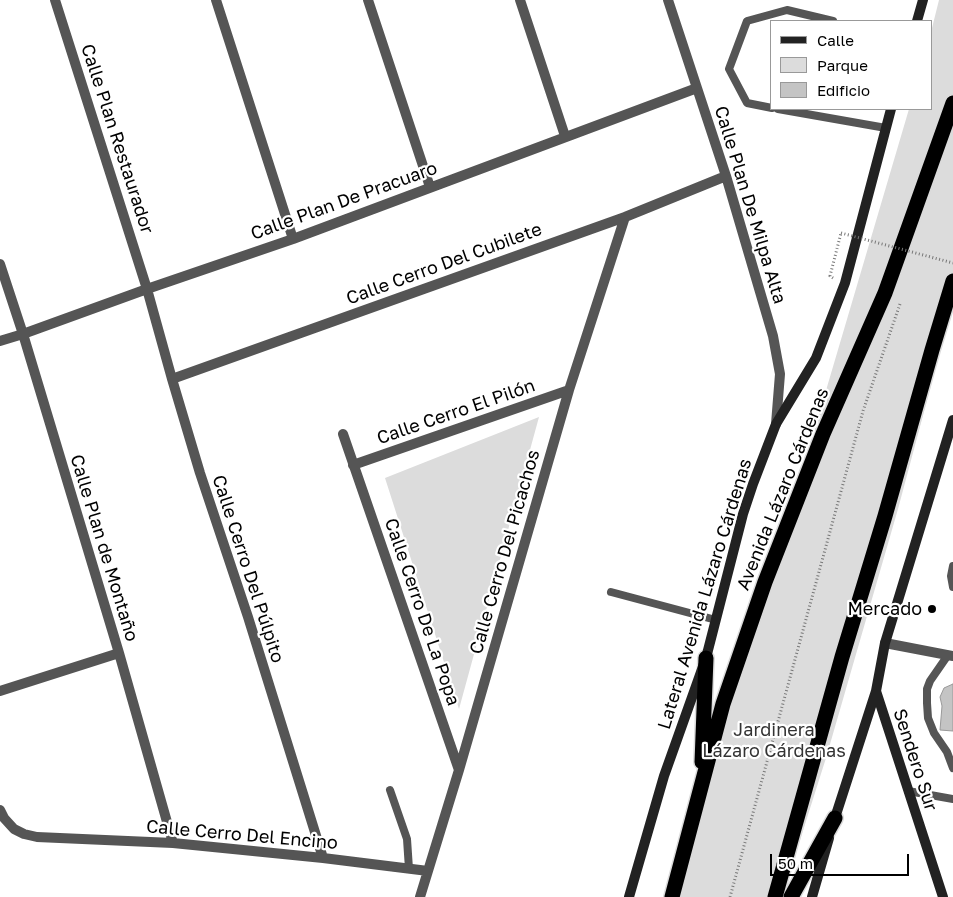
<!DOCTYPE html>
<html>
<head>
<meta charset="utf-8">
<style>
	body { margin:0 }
	#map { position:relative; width:953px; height:897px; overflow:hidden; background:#fff; font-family:"Golos Text",sans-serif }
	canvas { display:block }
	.legend { position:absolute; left:770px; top:20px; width:162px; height:90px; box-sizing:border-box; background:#fff; border:1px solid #999; margin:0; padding:6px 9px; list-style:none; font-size:15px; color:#000 }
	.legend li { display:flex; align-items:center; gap:10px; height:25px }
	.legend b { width:25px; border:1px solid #999 }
	.scale { position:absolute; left:770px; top:854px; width:139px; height:22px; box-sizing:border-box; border:2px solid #000; border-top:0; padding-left:6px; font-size:15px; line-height:18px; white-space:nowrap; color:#000; -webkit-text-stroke:4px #fff; paint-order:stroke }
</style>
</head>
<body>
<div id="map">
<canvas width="953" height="897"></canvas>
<ul class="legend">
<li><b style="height:6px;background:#222"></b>Calle</li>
<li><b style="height:14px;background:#dcdcdc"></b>Parque</li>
<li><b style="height:14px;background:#c4c4c4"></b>Edificio</li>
</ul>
<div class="scale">50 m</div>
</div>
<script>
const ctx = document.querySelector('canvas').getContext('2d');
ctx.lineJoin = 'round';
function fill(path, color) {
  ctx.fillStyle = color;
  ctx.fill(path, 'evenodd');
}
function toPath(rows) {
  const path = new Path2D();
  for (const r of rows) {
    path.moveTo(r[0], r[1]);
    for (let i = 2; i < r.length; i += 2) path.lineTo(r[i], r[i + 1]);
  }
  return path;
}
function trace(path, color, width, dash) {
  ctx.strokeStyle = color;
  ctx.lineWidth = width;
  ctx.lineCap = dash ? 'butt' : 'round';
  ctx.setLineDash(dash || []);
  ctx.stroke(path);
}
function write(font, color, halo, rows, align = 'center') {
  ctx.font = font + ' "Golos Text",sans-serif';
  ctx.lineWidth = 4.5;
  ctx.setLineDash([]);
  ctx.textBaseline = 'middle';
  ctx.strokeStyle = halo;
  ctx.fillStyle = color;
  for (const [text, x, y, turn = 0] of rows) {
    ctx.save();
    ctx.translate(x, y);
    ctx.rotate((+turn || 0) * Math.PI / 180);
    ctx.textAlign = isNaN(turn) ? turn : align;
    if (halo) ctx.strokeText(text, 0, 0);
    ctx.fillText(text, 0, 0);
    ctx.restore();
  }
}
const green = toPath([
	[939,0,953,0,953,303,898,509,826,758,782,897,671,897,786,526,909,109,932,109,932,28],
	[539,417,459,709,385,478]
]);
const building = toPath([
	[953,684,953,731,940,730,942,706,940,697,944,688,953,684]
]);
const path = toPath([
	[833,278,830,276,841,233],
	[730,897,863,411,900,304]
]);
const lane = toPath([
	[772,108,747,103,729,69,747,21,787,10,833,21],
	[778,109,886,128],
	[953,566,951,576,953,587],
	[611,592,716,620],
	[948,655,930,681,927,689,927,703,928,718,934,733,947,752,953,768],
	[390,790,407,839,409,869],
	[908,791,953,799]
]);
const street = toPath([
	[55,0,147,289,172,379,200,473,248,617,323,858],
	[216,0,293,239],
	[368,0,430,187],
	[520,0,565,136],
	[668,0,726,176,773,336,780,374,776,424],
	[0,264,23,334,119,653,173,843],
	[0,341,23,334,147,289,293,239,697,88],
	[172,379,625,217,726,176],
	[343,434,459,770],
	[353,465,569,390],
	[885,643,953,656],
	[0,691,119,653],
	[0,810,4,818,14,829,24,834,37,837,173,843,323,858,428,871],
	[420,897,459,770,569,390,625,217]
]);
const secondary = toPath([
	[917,21,923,0],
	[876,691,943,897],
	[833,824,876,691,885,643,953,420],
	[629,897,664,776,706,658,743,514,753,484,776,424,816,358,845,283,891,109],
	[812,897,829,838]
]);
const highway = toPath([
	[702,762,706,658],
	[672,897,723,704,765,582,823,434,885,293,953,103],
	[775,897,842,657,885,516,932,350,953,281],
	[791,897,835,818]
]);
const pathBridge = toPath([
	[841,233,953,263]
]);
const markers = [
	[932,609,5,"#000"]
];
const streetNames = [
	["Calle Plan Restaurador",117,139,72],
	["Calle Plan De Pracuaro",344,201,-20],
	["Calle Plan De Milpa Alta",750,205,73],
	["Calle Cerro Del Cubilete",444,264,-20],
	["Calle Cerro El Pilón",456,412,-19],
	["Avenida Lázaro Cárdenas",783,489,-68],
	["Calle Plan de Montaño",104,548,73],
	["Calle Cerro Del Picachos",505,552,-74],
	["Calle Cerro Del Púlpito",248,569,72],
	["Lateral Avenida Lázaro Cárdenas",705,594,-73],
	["Calle Cerro De La Popa",422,612,71],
	["Sendero Sur",915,760,72],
	["Calle Cerro Del Encino",242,835,5]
];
const poiNames = [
	["Mercado",922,609]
];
const parkNames = [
	["Jardinera",774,730],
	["Lázaro Cárdenas",774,751]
];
fill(green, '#dcdcdc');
fill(building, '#c4c4c4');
trace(building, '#999', 1);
trace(highway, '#dbdbdb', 18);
trace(path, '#777', 3, [1, 2.5]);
trace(lane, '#555', 8);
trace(street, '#555', 10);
trace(secondary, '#222', 10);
trace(highway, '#000', 15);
trace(pathBridge, '#777', 3, [1, 2.5]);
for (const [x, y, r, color] of markers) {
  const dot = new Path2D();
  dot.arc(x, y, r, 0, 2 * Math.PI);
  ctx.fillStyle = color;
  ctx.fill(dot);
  trace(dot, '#fff', 2);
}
write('18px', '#000', '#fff', streetNames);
write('18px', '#000', '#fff', poiNames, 'right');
write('18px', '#333', '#fff', parkNames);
</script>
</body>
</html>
